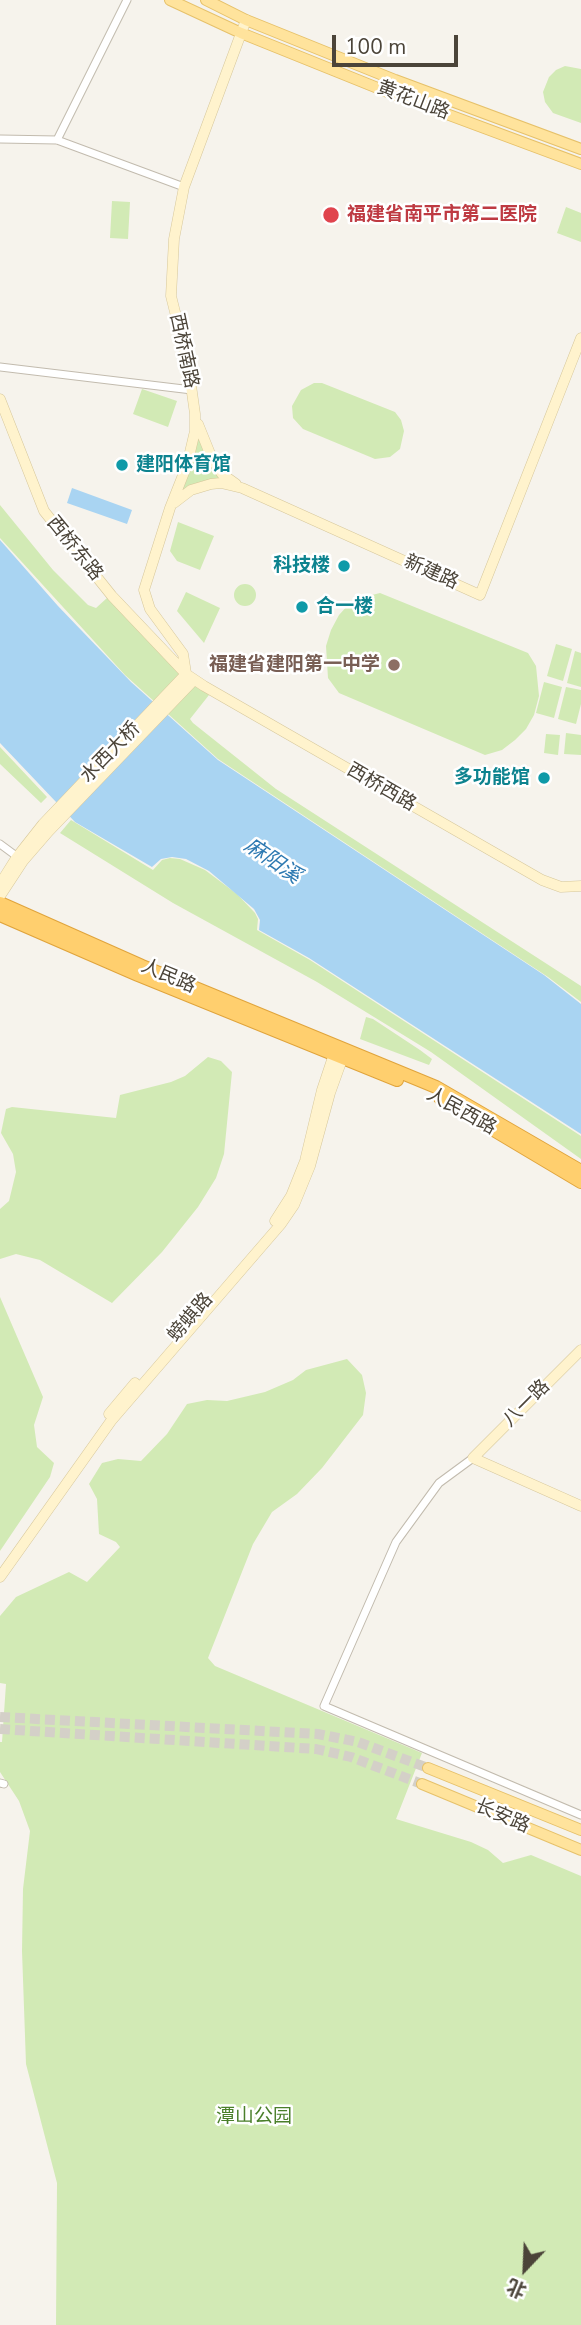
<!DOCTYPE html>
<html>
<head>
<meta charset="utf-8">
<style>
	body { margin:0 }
	#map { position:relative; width:581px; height:2325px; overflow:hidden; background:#f6f3ec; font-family:"Nunito Sans","Noto Sans SC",sans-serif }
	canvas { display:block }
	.north { position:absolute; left:490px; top:2234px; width:70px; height:70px; -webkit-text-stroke:5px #fff; paint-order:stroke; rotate:203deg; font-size:19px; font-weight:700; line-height:28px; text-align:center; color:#4b4439 }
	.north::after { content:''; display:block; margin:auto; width:24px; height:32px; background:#4b4439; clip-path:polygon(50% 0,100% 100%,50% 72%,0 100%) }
	.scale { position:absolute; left:332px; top:35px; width:126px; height:32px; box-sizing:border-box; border:4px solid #4b4439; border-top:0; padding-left:9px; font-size:21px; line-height:24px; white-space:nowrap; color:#4b4439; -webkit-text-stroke:5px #fff; paint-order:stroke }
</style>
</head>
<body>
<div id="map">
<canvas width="581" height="2325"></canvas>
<div class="north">北</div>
<div class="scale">100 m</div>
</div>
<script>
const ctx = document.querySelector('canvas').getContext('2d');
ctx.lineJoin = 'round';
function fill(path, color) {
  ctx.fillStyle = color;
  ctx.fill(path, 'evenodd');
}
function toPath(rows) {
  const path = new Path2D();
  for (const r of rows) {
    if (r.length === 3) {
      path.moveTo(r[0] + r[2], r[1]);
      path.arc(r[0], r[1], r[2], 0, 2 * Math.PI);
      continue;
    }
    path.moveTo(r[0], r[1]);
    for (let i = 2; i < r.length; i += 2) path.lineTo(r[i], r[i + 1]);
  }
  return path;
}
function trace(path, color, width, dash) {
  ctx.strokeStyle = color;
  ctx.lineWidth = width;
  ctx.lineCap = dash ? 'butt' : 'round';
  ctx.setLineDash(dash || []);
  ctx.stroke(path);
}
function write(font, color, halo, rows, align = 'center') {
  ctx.font = font + ' "Nunito Sans","Noto Sans SC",sans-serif';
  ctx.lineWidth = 5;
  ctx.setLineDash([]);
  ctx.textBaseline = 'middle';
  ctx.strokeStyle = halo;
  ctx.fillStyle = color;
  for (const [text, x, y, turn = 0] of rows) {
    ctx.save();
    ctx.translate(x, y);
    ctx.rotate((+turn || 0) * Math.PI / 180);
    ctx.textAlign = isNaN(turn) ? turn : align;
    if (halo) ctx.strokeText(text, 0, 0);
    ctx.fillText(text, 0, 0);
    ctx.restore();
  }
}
const green = toPath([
	[565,66,581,69,581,123,553,113,545,102,543,92,549,77,556,70],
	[112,201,130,202,128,239,110,238],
	[566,207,581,213,581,242,557,233],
	[314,383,322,383,395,412,401,420,404,431,400,449,390,457,375,459,303,429,293,418,292,406,301,390],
	[142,389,177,401,168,427,133,414],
	[199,436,223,478,182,491],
	[0,505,53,570,88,605,96,608,107,598,205,690,209,695,190,719,193,723,276,789,581,986,581,1002,548,977,218,759,125,675,0,538],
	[178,522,214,536,200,570,177,561,170,551],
	[245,595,11],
	[186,592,220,608,204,643,177,611],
	[380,593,528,653,536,666,539,696,534,715,526,729,515,740,502,750,485,755,339,693,328,678,326,646,331,630,339,615,349,604,364,597],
	[556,644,572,649,563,681,547,676],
	[575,651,581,653,581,687,567,683],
	[544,682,562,687,554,718,536,713],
	[566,687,581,690,581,704,576,724,558,719],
	[566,733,581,735,581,755,564,754],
	[546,734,560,735,558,755,544,753],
	[0,747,47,797,41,803,0,764],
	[71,820,153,870,162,860,170,858,180,859,205,870,237,894,255,913,258,919,257,930,310,960,581,1136,581,1159,431,1052,317,982,173,903,60,833],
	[366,1017,373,1019,420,1050,432,1059,429,1065,360,1039],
	[208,1057,221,1061,232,1072,224,1154,216,1178,198,1207,162,1252,112,1303,40,1260,16,1254,0,1259,0,1209,9,1201,16,1172,13,1154,1,1133,6,1109,12,1107,116,1118,120,1095,171,1082,185,1076],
	[0,1297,43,1397,34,1425,37,1447,54,1463,50,1477,0,1551],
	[347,1359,362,1375,366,1393,363,1415,322,1468,297,1494,272,1512,253,1544,208,1658,215,1666,422,1753,396,1819,471,1842,488,1850,503,1863,531,1855,581,1876,581,2325,56,2325,57,2183,26,2064,22,1951,23,1889,30,1831,19,1801,0,1772,0,1742,2,1742,6,1684,0,1683,0,1616,16,1597,69,1572,87,1582,120,1547,116,1542,99,1534,97,1499,89,1484,102,1463,118,1459,141,1461,167,1434,187,1404,207,1400,227,1401,265,1392,293,1380,306,1370]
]);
const water = toPath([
	[72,488,132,510,127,524,67,503],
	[0,540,58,606,131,682,218,760,544,975,581,1004,581,1134,309,958,259,930,260,920,254,909,209,871,186,859,172,857,161,859,152,867,75,822,0,743]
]);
const primaryTunnel = toPath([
	[0,1717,318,1734,358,1742,428,1768],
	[0,1729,316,1749,351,1757,422,1784]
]);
const street = toPath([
	[0,139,57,140,184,187],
	[57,140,127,0],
	[0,367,192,390],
	[0,844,19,858],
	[473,1458,439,1483,396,1542,324,1706,581,1815],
	[0,1783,4,1784]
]);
const secondary = toPath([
	[0,399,44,511,112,596,186,674,204,686,542,880,561,887,581,886],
	[198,424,213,461,222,474,236,484],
	[174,503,191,490,211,484,221,483,242,488,480,595,581,338],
	[186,673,183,654,150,609,144,590,170,508,187,465,195,431,195,414,188,364,171,296,174,239,184,187,246,20],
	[0,884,17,857,43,824,186,674],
	[0,896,23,861,49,831,194,680],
	[275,1221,291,1196,305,1161,322,1090,336,1048],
	[581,1350,473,1458,581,1506],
	[109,1414,135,1383],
	[0,1577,111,1421,281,1224,294,1205,310,1166,330,1093,344,1054]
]);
const primary = toPath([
	[170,0,241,33,390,93,581,164],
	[206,0,246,20,395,80,581,149],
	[428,1768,581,1830],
	[422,1784,581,1850]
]);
const highway = toPath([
	[0,903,142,966,436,1087,581,1171],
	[0,915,138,975,397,1080],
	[440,1098,581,1182]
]);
const markers = [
	[331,215,9,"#e0444e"],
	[122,465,7,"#0f9aa8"],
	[344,566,7,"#0f9aa8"],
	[302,607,7,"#0f9aa8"],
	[394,665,7,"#8d6e63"],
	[544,778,7,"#0f9aa8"]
];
const streetNames = [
	["黄花山路",413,101,21],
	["西桥南路",183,351,78],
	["西桥东路",74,549,51],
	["新建路",431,573,24],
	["水西大桥",111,753,-46],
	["西桥西路",381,788,30],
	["人民路",168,977,23],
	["人民西路",461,1112,29],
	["螃蜞路",191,1318,-49],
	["八一路",527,1404,-45],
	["长安路",502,1817,23]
];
const healthNames = [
	["福建省南平市第二医院",347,215]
];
const cultureNames = [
	["建阳体育馆",136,465],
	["科技楼",330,566,"right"],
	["合一楼",316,607],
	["多功能馆",530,778,"right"]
];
const educationNames = [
	["福建省建阳第一中学",380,665]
];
const parkNames = [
	["潭山公园",254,2117]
];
const waterNames = [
	["麻阳溪",272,862,34]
];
fill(green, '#d2eab5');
fill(water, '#a9d4f2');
trace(primaryTunnel, '#d4d0c8', 10, [10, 5]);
trace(street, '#c2bbae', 9);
trace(secondary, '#d6c79b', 11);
trace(primary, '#e6c16a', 12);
trace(highway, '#e0a43c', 14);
trace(street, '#fff', 7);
trace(secondary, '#fff3cd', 10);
trace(primary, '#ffe39c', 10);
trace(highway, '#ffcf6e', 12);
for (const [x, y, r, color] of markers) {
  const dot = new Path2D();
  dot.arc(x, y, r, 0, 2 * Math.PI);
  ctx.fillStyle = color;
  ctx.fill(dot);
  trace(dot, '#fff', 2.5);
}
write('19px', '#4b4439', '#fff', streetNames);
write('bold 19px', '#be3a42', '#fff', healthNames, 'left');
write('bold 19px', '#0d838f', '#fff', cultureNames, 'left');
write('bold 19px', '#785e54', '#fff', educationNames, 'right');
write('19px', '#4a7f2a', '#fff', parkNames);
write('italic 21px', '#2e7ab2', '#fff', waterNames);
</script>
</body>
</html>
